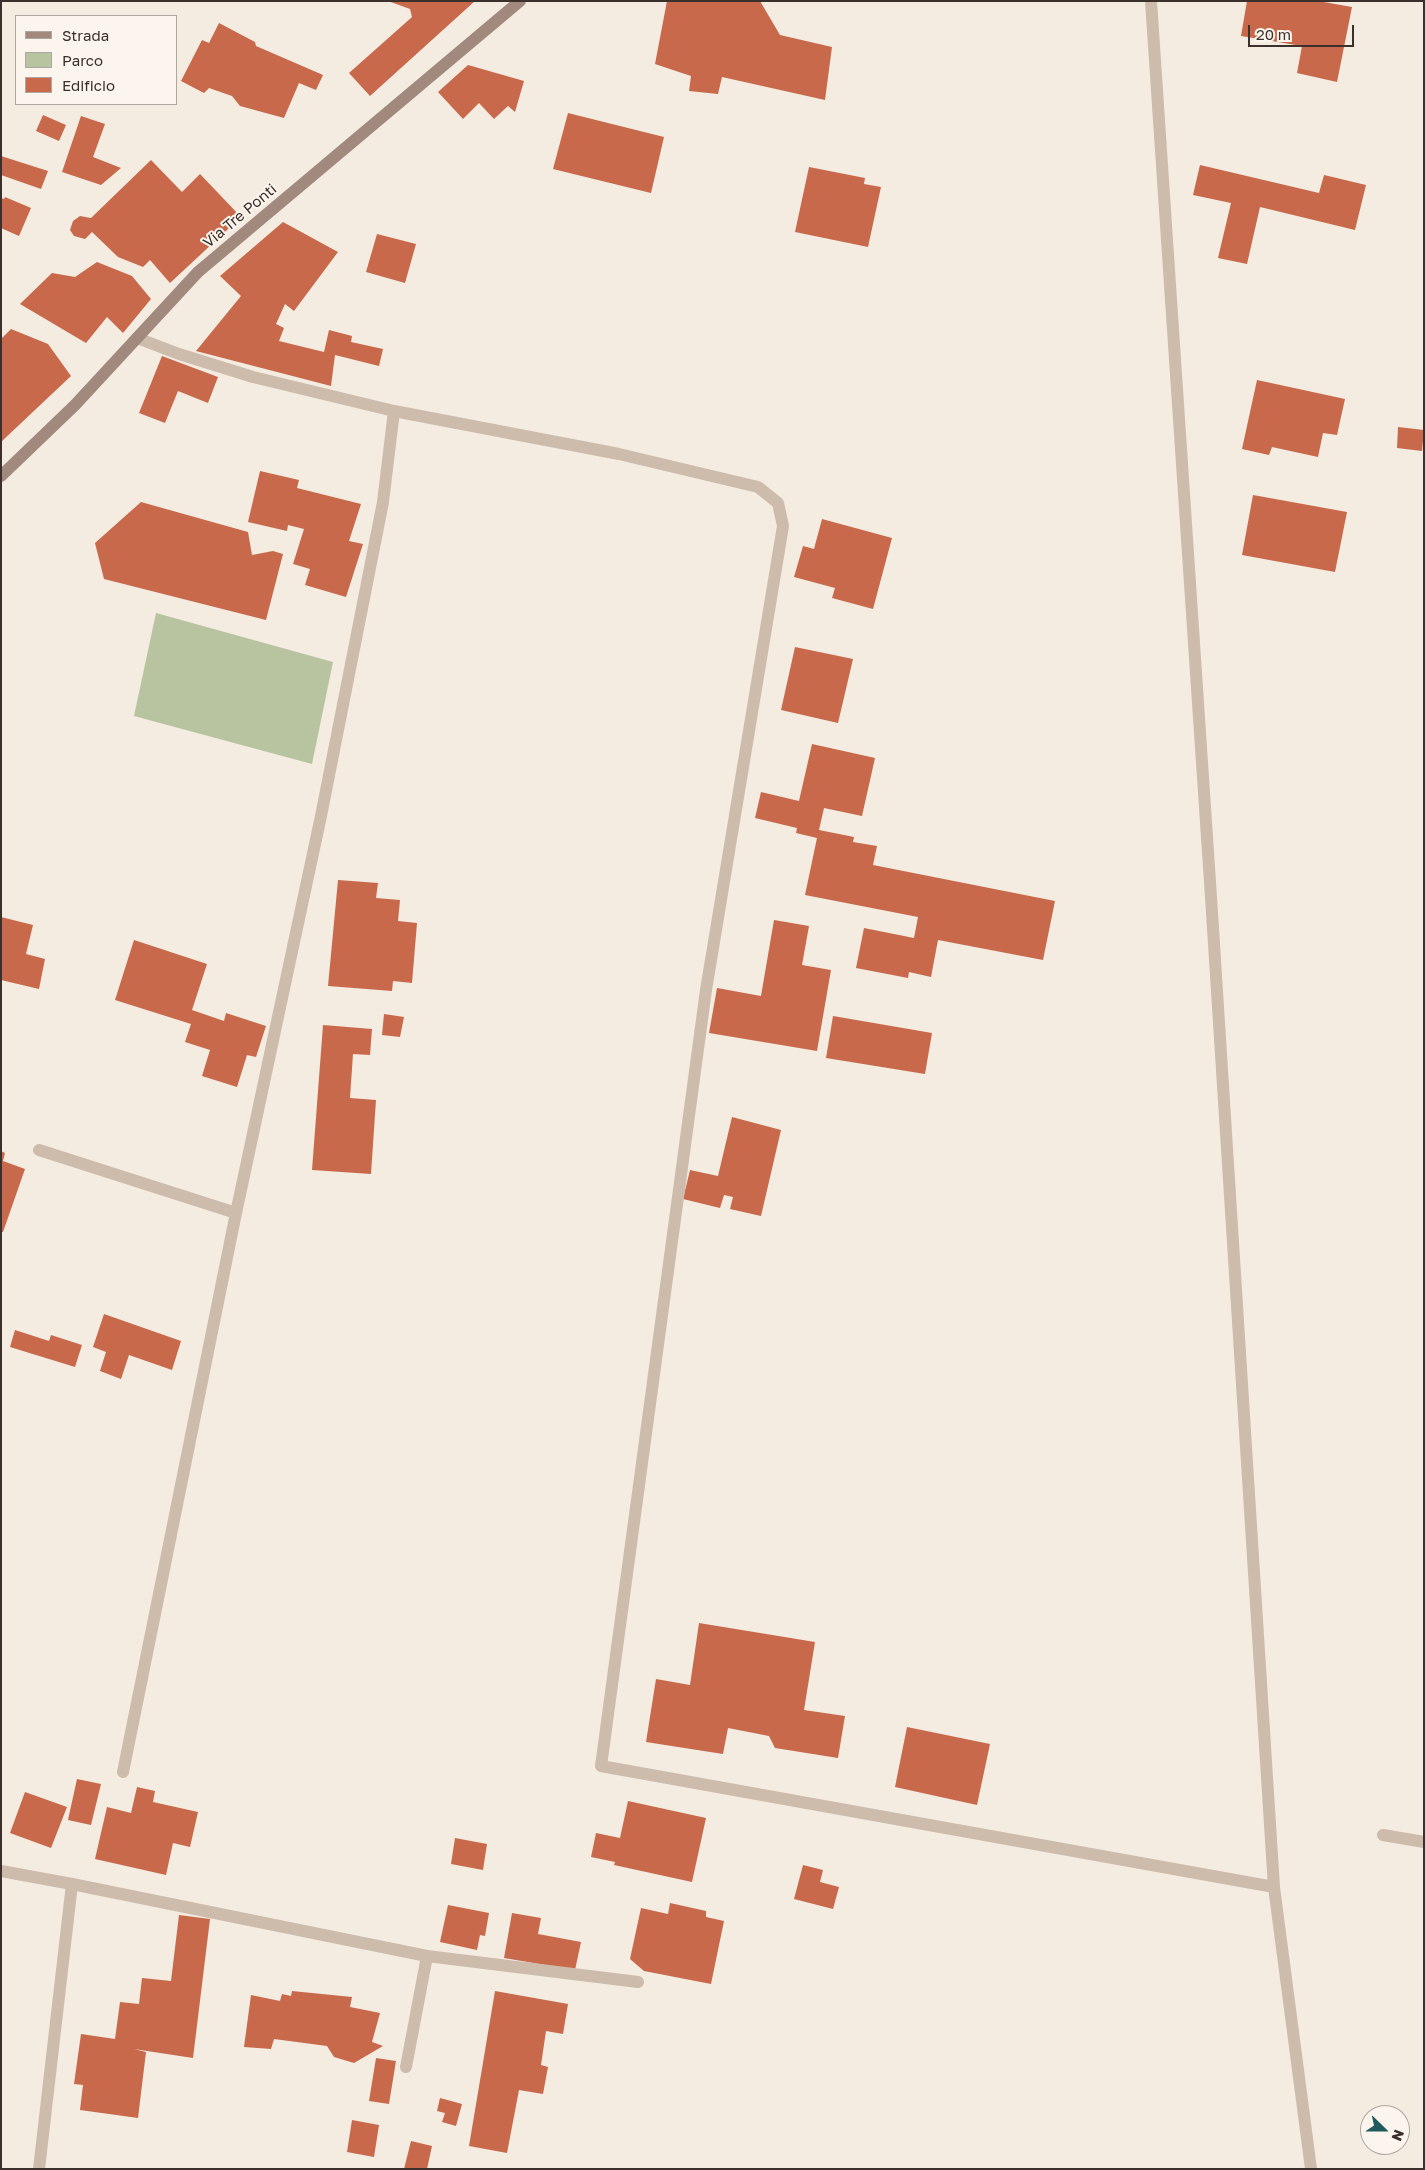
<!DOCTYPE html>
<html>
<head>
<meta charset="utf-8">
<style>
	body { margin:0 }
	#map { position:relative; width:1425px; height:2170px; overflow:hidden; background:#f4ebe1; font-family:"Golos Text",sans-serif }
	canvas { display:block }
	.frame { position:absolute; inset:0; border:2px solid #3b302b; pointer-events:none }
	.legend { position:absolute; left:15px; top:15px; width:162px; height:90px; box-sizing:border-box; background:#fbf5ee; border:1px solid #aea6a0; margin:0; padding:6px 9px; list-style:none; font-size:15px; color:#3b302b }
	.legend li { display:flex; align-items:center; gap:10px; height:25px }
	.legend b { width:25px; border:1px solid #aea6a0 }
	.north { position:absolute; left:1360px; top:2105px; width:50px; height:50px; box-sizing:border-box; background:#fbf5ee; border:1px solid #aea6a0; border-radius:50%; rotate:112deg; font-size:14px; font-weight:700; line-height:20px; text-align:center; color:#3b302b }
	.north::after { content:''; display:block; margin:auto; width:18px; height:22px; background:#1f5a5e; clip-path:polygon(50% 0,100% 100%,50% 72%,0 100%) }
	.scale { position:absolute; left:1248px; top:25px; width:106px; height:22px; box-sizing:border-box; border:2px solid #3b302b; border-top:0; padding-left:6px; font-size:15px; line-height:18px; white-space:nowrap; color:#3b302b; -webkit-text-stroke:4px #fbf5ee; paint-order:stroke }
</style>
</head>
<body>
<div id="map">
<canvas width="1425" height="2170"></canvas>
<div class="frame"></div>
<ul class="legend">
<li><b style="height:6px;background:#a18a7d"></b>Strada</li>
<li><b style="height:14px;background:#b8c4a0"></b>Parco</li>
<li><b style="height:14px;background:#c8694b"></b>Edificio</li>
</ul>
<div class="north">N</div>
<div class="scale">20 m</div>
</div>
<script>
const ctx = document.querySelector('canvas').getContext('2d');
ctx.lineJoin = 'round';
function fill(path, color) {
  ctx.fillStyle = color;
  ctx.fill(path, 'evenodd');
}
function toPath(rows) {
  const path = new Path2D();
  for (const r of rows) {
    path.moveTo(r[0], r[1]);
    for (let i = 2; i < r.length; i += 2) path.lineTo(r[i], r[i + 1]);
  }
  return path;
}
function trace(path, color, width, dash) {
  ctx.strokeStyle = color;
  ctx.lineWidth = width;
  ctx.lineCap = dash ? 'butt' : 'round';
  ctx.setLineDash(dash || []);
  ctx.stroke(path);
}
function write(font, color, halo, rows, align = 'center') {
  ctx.font = font + ' "Golos Text",sans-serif';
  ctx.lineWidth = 4;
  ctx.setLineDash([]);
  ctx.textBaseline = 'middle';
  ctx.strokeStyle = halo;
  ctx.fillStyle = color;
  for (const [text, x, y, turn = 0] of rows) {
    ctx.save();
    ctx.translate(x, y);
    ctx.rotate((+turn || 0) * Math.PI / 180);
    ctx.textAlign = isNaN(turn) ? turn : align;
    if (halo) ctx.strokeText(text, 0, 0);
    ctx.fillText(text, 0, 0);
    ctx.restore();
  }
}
const green = toPath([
	[156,613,333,662,312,764,134,716]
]);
const building = toPath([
	[388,1,475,1,370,96,349,73,412,17,410,9],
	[667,1,760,1,780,35,832,47,825,100,722,77,718,94,689,91,691,76,655,64],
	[1247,1,1318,1,1352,7,1337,82,1297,73,1302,46,1241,36],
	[219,23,255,42,256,46,323,75,316,90,299,83,284,118,240,106,232,96,209,88,204,93,181,81,202,40,209,43],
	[468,65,524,81,515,112,508,106,494,119,479,103,463,119,438,92],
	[568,113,664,137,651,193,553,169],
	[43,115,66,125,59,141,36,131],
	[81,116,105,124,93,157,121,168,101,185,62,172],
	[1,156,48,171,41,189,1,175],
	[151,160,182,192,200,174,241,217,170,283,150,260,143,267,118,257,92,232,85,239,74,236,70,230,73,221,80,216,91,218],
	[1200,165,1319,193,1324,175,1366,185,1355,230,1260,207,1247,264,1218,258,1231,203,1193,195],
	[809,167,865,178,864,184,881,187,868,247,795,232],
	[5,197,31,208,19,236,1,228,1,198,4,199],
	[283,222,338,252,294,311,285,304,276,324,284,328,279,341,324,352,329,330,352,336,351,342,383,349,379,366,335,355,331,386,196,351,241,296,220,276],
	[377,234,416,244,405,283,366,272],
	[97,262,132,276,151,299,123,333,107,317,86,343,20,304,52,273,75,277],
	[11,329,48,344,71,376,1,442,1,339],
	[162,356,218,377,208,403,178,391,165,423,139,413],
	[1257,380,1345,399,1337,435,1323,433,1318,457,1272,447,1269,455,1242,449],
	[1398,427,1424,430,1422,451,1397,448],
	[260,471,299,480,297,488,361,504,349,541,363,544,346,597,305,585,310,569,293,564,304,529,288,525,287,531,248,522],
	[1253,495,1347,512,1335,572,1242,555],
	[141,502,248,532,252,555,273,551,283,554,266,620,104,579,95,543],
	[822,519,892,538,873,609,832,598,835,588,794,577,803,546,814,549],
	[795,647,853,659,838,723,781,710],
	[812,744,875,758,862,816,824,808,819,830,854,837,853,842,877,846,873,865,1055,901,1043,960,938,940,931,977,909,972,908,978,856,968,864,928,914,938,918,917,805,895,817,838,796,833,797,828,755,818,761,792,799,801],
	[338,880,378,883,376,898,400,900,398,921,417,923,412,983,393,981,392,991,328,986],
	[1,917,33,925,26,954,45,959,39,989,1,980],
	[774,920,809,926,802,965,831,970,817,1051,709,1033,717,988,761,996],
	[134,940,207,964,192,1010,224,1021,226,1013,266,1026,256,1057,247,1055,237,1087,202,1076,210,1050,185,1042,191,1024,115,1000],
	[384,1014,404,1017,400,1037,382,1035],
	[833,1016,932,1033,925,1074,826,1058],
	[323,1025,372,1029,370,1055,353,1054,350,1098,376,1100,371,1174,312,1170],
	[732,1117,781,1130,761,1216,730,1209,733,1197,724,1195,720,1208,683,1199,690,1170,718,1176],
	[1,1151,5,1153,3,1161,25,1169,3,1232,1,1232],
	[104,1314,181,1341,172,1370,129,1355,121,1379,100,1371,106,1352,93,1347],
	[15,1330,49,1341,51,1335,82,1345,75,1367,10,1347],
	[699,1623,815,1642,804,1710,845,1716,838,1758,775,1748,769,1736,728,1728,723,1754,646,1742,656,1679,690,1685],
	[907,1727,990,1744,977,1805,895,1787],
	[77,1779,101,1784,91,1825,68,1820],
	[137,1787,155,1791,153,1802,198,1812,190,1847,173,1843,166,1875,95,1859,107,1807,131,1813],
	[25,1792,67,1807,51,1848,10,1833],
	[628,1801,706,1818,692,1882,614,1865,615,1862,591,1857,596,1833,620,1838],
	[455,1838,487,1844,483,1870,451,1864],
	[803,1865,823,1870,820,1882,839,1887,833,1909,794,1899],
	[670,1903,706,1911,706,1917,724,1921,711,1984,644,1971,630,1959,641,1908,668,1914],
	[448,1905,489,1913,485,1936,480,1935,477,1950,440,1942],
	[512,1913,541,1918,538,1934,581,1942,575,1970,504,1958],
	[179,1915,210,1919,193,2058,134,2049,146,2052,138,2118,80,2110,83,2085,74,2084,81,2034,115,2039,120,2002,139,2004,142,1978,171,1981],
	[292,1991,352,1997,350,2007,380,2013,372,2042,383,2046,354,2063,334,2057,327,2046,274,2039,271,2049,244,2047,251,1995,280,2001,282,1994,291,1996],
	[495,1991,568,2004,563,2034,546,2031,541,2065,548,2067,543,2094,519,2090,507,2153,469,2146],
	[376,2058,396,2061,389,2104,369,2101],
	[440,2098,462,2104,456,2126,442,2122,445,2113,437,2111],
	[352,2120,379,2125,374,2157,347,2152],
	[411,2141,432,2146,427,2169,404,2169]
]);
const street = toPath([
	[1151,1,1211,897,1274,1887],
	[137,338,179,354,253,377,394,411,619,454,758,487,778,503,783,526,706,990,601,1766,1274,1887,1311,2169],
	[39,1150,236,1213],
	[123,1772,236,1213,321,816,383,502,394,411],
	[1383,1835,1424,1842],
	[1,1871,72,1884,39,2169],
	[72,1884,427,1956,406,2067],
	[427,1956,638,1982]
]);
const secondary = toPath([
	[1,476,75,405,198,272,520,1]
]);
const streetNames = [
	["Via Tre Ponti",240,216,-40]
];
fill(green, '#b8c4a0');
fill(building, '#c8694b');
trace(street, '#cdbbac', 12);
trace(secondary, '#a18a7d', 12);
write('15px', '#3b302b', '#fbf5ee', streetNames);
</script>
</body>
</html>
